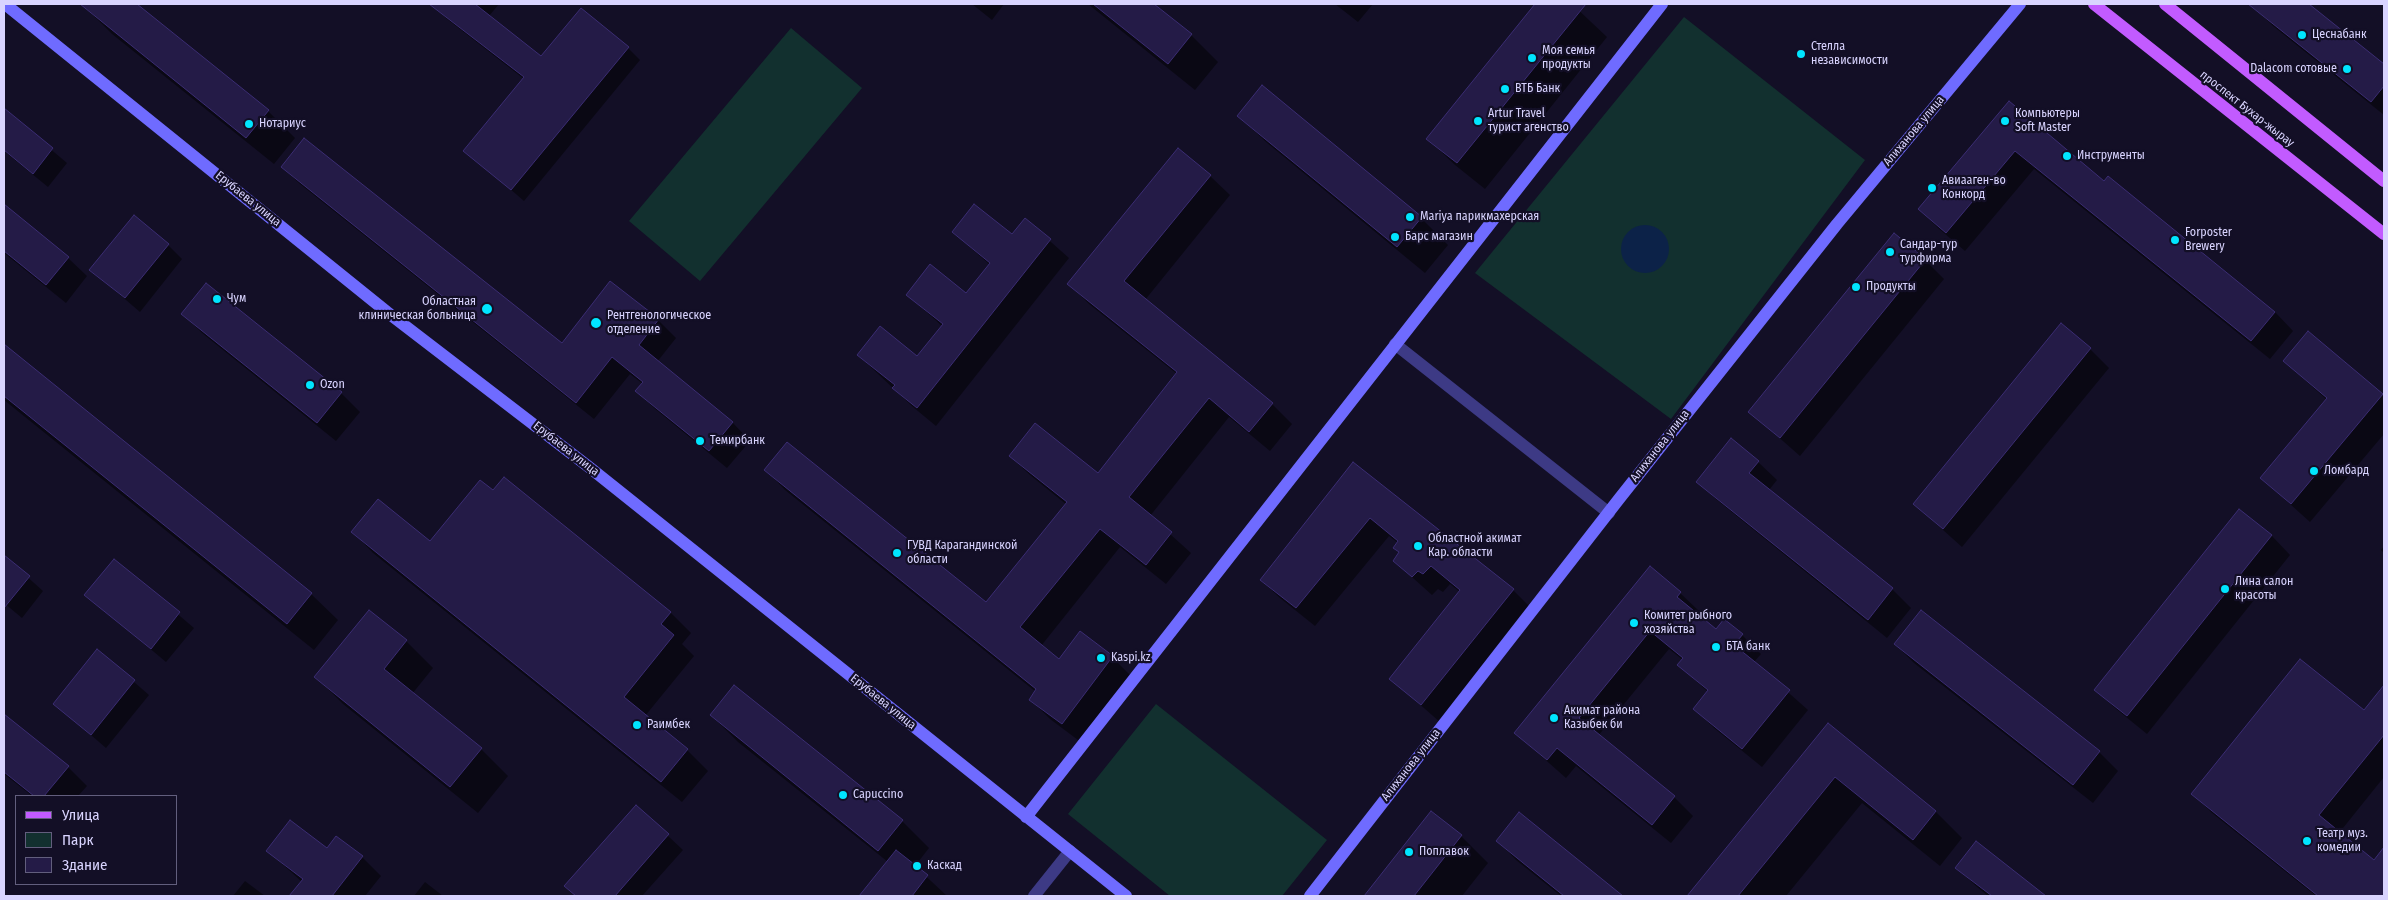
<!DOCTYPE html>
<html>
<head>
<meta charset="utf-8">
<style>
	body { margin:0 }
	#map { position:relative; width:2388px; height:900px; overflow:hidden; background:#130f26; font-family:"Fira Sans Condensed",sans-serif }
	canvas { display:block }
	.frame { position:absolute; inset:0; border:5px solid #d9d4ff; pointer-events:none }
	.legend { position:absolute; left:15px; top:795px; width:162px; height:90px; box-sizing:border-box; background:#130f26; border:1px solid #625e7d; margin:0; padding:6px 9px; list-style:none; font-size:15px; color:#d9d4ff }
	.legend li { display:flex; align-items:center; gap:10px; height:25px }
	.legend b { width:25px; border:1px solid #625e7d }
</style>
</head>
<body>
<div id="map">
<canvas width="2388" height="900"></canvas>
<div class="frame"></div>
<ul class="legend">
<li><b style="height:6px;background:#c25bff"></b>Улица</li>
<li><b style="height:14px;background:#12302f"></b>Парк</li>
<li><b style="height:14px;background:#241b47"></b>Здание</li>
</ul>
</div>
<script>
const ctx = document.querySelector('canvas').getContext('2d');
ctx.lineJoin = 'round';
function fill(path, color) {
  ctx.fillStyle = color;
  ctx.fill(path, 'evenodd');
}
function toPath(rows) {
  const path = new Path2D();
  for (const r of rows) {
    if (r.length === 3) {
      path.moveTo(r[0] + r[2], r[1]);
      path.arc(r[0], r[1], r[2], 0, 2 * Math.PI);
      continue;
    }
    path.moveTo(r[0], r[1]);
    for (let i = 2; i < r.length; i += 2) path.lineTo(r[i], r[i + 1]);
  }
  return path;
}
function trace(path, color, width, dash) {
  ctx.strokeStyle = color;
  ctx.lineWidth = width;
  ctx.lineCap = dash ? 'butt' : 'round';
  ctx.setLineDash(dash || []);
  ctx.stroke(path);
}
function write(font, color, halo, rows, align = 'center') {
  ctx.font = font + ' "Fira Sans Condensed",sans-serif';
  ctx.lineWidth = 4.5;
  ctx.setLineDash([]);
  ctx.textBaseline = 'middle';
  ctx.strokeStyle = halo;
  ctx.fillStyle = color;
  for (const [text, x, y, turn = 0] of rows) {
    ctx.save();
    ctx.translate(x, y);
    ctx.rotate((+turn || 0) * Math.PI / 180);
    ctx.textAlign = isNaN(turn) ? turn : align;
    if (halo) ctx.strokeText(text, 0, 0);
    ctx.fillText(text, 0, 0);
    ctx.restore();
  }
}
const green = toPath([
	[1684,17,1865,160,1671,419,1475,273],
	[791,28,862,88,700,281,629,221],
	[1156,704,1327,840,1282,896,1170,896,1068,814]
]);
const water = toPath([
	[1645,249,24]
]);
const shadow = toPath([
	[88,4,135,4,268,111,295,138,274,164,112,34,85,7],
	[438,4,499,4,489,16,542,57,628,48,640,60,524,201,465,150,524,79,447,19,435,7],
	[972,4,1004,4,992,20],
	[1088,4,1152,4,1191,35,1218,62,1195,90],
	[1335,4,1373,4,1358,22],
	[1537,4,1572,4,1607,37,1485,189,1455,165,1428,139],
	[2257,4,2307,4,2384,65,2384,115,2273,26,2254,7],
	[1262,87,1421,218,1448,245,1425,273,1266,142,1239,116],
	[2010,103,2104,183,2275,312,2293,331,2270,359,2034,169,1965,251,1938,228,1919,209],
	[9,114,67,163,48,187,4,151,4,120],
	[282,167,562,345,610,283,658,320,676,338,657,362,733,423,750,441,727,468,654,408,637,391,643,384,630,374,594,419,300,184],
	[1210,176,1230,195,1145,300,1272,404,1292,424,1270,451,1229,417,1150,516,1191,553,1166,584,1120,547,1041,646,1059,661,1080,633,1112,657,1132,677,1082,743,1050,719,1030,699,1036,692,785,490,766,470,986,604,1067,505,1030,475,1010,456,1098,475,1177,374,1089,304,1069,284],
	[4,206,68,258,87,276,66,303,4,253],
	[1025,219,1069,258,936,426,913,407,858,355,917,357,942,326,908,295,967,294,990,265,953,232,1012,236],
	[168,245,182,259,140,312,91,270],
	[1925,260,1944,279,1800,456,1750,412],
	[207,285,341,393,360,412,336,441,202,333,183,314],
	[2308,333,2384,397,2384,434,2310,522,2261,478,2327,400,2284,361],
	[4,346,311,594,338,620,314,650,4,400],
	[2090,349,2109,368,1962,547,1914,504],
	[1758,462,1777,480,1769,490,1892,589,1911,608,1887,638,1717,500,1698,482],
	[1353,464,1513,590,1532,609,1441,723,1391,679,1460,592,1450,584,1443,592,1438,589,1432,595,1394,561,1401,553,1398,543,1389,536,1315,626,1280,598,1261,580],
	[493,492,670,612,691,633,682,644,694,656,645,716,687,750,708,771,682,802,373,553,353,532,430,543],
	[2239,511,2272,536,2290,555,2147,734,2115,708,2096,690],
	[2384,546,2384,553,2381,550],
	[4,556,43,591,22,618,4,603],
	[114,560,194,628,166,662,86,595],
	[1680,593,1699,611,1696,615,1716,631,1742,635,1761,654,1754,662,1808,710,1762,767,1714,728,1695,709,1708,692,1679,665,1683,660,1669,649,1598,736,1674,797,1693,816,1671,843,1576,766,1566,778,1515,733],
	[369,612,406,641,433,668,412,694,481,749,508,776,478,813,343,704,316,677],
	[1921,612,2099,752,2118,771,2093,803,1914,663,1895,644],
	[97,650,149,695,106,748,54,703],
	[734,687,902,821,929,848,915,866,947,896,861,896,888,862,738,742,711,715],
	[2384,687,2384,777,2339,833,2375,861,2384,849,2384,896,2316,896,2212,813,2193,794,2364,712],
	[4,715,68,767,87,786,78,796,32,796,4,774],
	[1828,725,1936,812,1962,838,1940,866,1862,803,1786,896,1690,896],
	[636,806,683,850,642,896,577,896,566,886],
	[1431,813,1461,836,1488,863,1462,896,1365,896],
	[1520,814,1621,896,1561,896,1516,860,1498,841],
	[337,838,362,857,381,876,365,896,291,896,302,882,268,851,327,850],
	[1976,843,2044,896,1988,896,1976,886,1957,868],
	[245,881,265,896,233,896],
	[425,882,443,896,414,896]
]);
const building = toPath([
	[80,4,137,4,269,110,246,138,80,4],
	[429,4,475,4,541,56,581,8,629,47,511,190,463,151,524,77,429,4],
	[1093,4,1154,4,1192,34,1168,64,1093,4],
	[1535,4,1586,4,1457,163,1426,139,1535,4],
	[2248,4,2309,4,2384,64,2384,86,2371,102,2248,4],
	[1262,85,1422,217,1397,247,1237,116,1262,85],
	[2009,101,2104,181,2108,176,2275,312,2251,341,2015,151,1946,233,1918,209,2009,101],
	[4,108,53,148,33,174,4,150,4,108],
	[304,138,562,343,610,281,659,319,639,345,733,422,709,451,635,391,643,382,612,357,576,403,281,167,304,138],
	[1178,148,1211,175,1124,281,1273,403,1249,432,1209,398,1129,497,1172,532,1146,565,1100,529,1020,627,1059,659,1080,631,1113,656,1062,724,1029,700,1036,689,764,470,787,442,986,602,1067,502,1009,456,1035,423,1098,473,1177,372,1067,284,1178,148],
	[4,204,69,257,46,285,4,251,4,204],
	[974,204,1012,234,1025,218,1051,239,917,408,892,388,895,385,857,355,880,326,917,356,943,324,906,295,930,264,966,293,990,263,952,232,974,204],
	[134,215,169,244,125,298,89,270,134,215],
	[1894,233,1926,259,1780,438,1748,412,1894,233],
	[206,283,342,392,317,423,181,314,206,283],
	[2061,323,2091,348,1943,529,1913,504,2061,323],
	[2308,331,2383,394,2291,504,2260,478,2327,398,2283,361,2308,331],
	[4,344,312,593,287,624,4,396,4,344],
	[1731,438,1759,461,1749,473,1893,588,1868,620,1696,482,1731,438],
	[1353,462,1514,589,1421,705,1389,679,1460,590,1431,566,1423,574,1418,571,1412,577,1393,561,1399,552,1393,548,1398,541,1370,518,1296,608,1260,580,1353,462],
	[504,477,671,612,661,624,674,635,624,697,688,749,661,782,351,532,378,499,430,541,480,480,493,490,504,477],
	[2239,509,2272,535,2127,716,2094,690,2239,509],
	[4,555,30,576,4,608,4,555],
	[114,559,180,612,151,649,84,595,114,559],
	[1650,566,1681,592,1677,597,1716,629,1724,619,1743,634,1734,645,1790,690,1742,749,1693,709,1708,690,1677,665,1683,658,1650,631,1579,718,1675,796,1652,825,1557,748,1547,760,1514,733,1650,566],
	[369,610,407,640,384,669,482,748,450,787,314,677,369,610],
	[1921,610,2100,751,2073,785,1894,644,1921,610],
	[97,649,135,680,91,735,53,704,97,649],
	[2300,659,2364,710,2384,685,2384,735,2319,815,2374,860,2384,847,2384,896,2318,896,2191,794,2300,659],
	[734,685,903,820,878,851,710,715,734,685],
	[4,714,69,766,44,796,34,796,4,772,4,714],
	[1828,723,1936,811,1913,840,1835,777,1738,896,1687,896,1828,723],
	[636,805,669,834,615,896,576,896,564,886,636,805],
	[1431,811,1462,835,1414,896,1364,896,1431,811],
	[1519,812,1623,896,1564,896,1496,841,1519,812],
	[290,820,327,848,336,836,363,856,332,896,289,896,303,879,266,851,290,820],
	[1976,841,2046,896,1992,896,1955,868,1976,841],
	[896,850,928,875,912,896,859,896,896,850]
]);
const street = toPath([
	[1395,344,1609,513],
	[1034,896,1070,851]
]);
const secondary = toPath([
	[5,4,387,312,589,467,1126,896],
	[1026,817,1662,4],
	[1310,896,1619,499,1837,224,2020,4]
]);
const primary = toPath([
	[2094,4,2384,234],
	[2165,4,2384,181]
]);
const markers = [
	[2302,35,5,"#00e5ff"],
	[1801,54,5,"#00e5ff"],
	[1532,58,5,"#00e5ff"],
	[2347,69,5,"#00e5ff"],
	[1505,89,5,"#00e5ff"],
	[1478,121,5,"#00e5ff"],
	[2005,121,5,"#00e5ff"],
	[249,124,5,"#00e5ff"],
	[2067,156,5,"#00e5ff"],
	[1932,188,5,"#00e5ff"],
	[1410,217,5,"#00e5ff"],
	[1395,237,5,"#00e5ff"],
	[2175,240,5,"#00e5ff"],
	[1890,252,5,"#00e5ff"],
	[1856,287,5,"#00e5ff"],
	[217,299,5,"#00e5ff"],
	[487,309,6,"#00e5ff"],
	[596,323,6,"#00e5ff"],
	[310,385,5,"#00e5ff"],
	[700,441,5,"#00e5ff"],
	[2314,471,5,"#00e5ff"],
	[1418,546,5,"#00e5ff"],
	[897,553,5,"#00e5ff"],
	[2225,589,5,"#00e5ff"],
	[1634,623,5,"#00e5ff"],
	[1716,647,5,"#00e5ff"],
	[1101,658,5,"#00e5ff"],
	[1554,718,5,"#00e5ff"],
	[637,725,5,"#00e5ff"],
	[843,795,5,"#00e5ff"],
	[2307,841,5,"#00e5ff"],
	[1409,852,5,"#00e5ff"],
	[917,866,5,"#00e5ff"]
];
const poiNames = [
	["Цеснабанк",2312,35],
	["Стелла",1811,47],
	["независимости",1811,61],
	["Моя семья",1542,51],
	["продукты",1542,65],
	["Dalacom сотовые",2337,69,"right"],
	["ВТБ Банк",1515,89],
	["Artur Travel",1488,114],
	["турист агенство",1488,128],
	["Компьютеры",2015,114],
	["Soft Master",2015,128],
	["Нотариус",259,124],
	["Инструменты",2077,156],
	["Авиааген-во",1942,181],
	["Конкорд",1942,195],
	["Mariya парикмахерская",1420,217],
	["Forposter",2185,233],
	["Brewery",2185,247],
	["Барс магазин",1405,237],
	["Сандар-тур",1900,245],
	["турфирма",1900,259],
	["Продукты",1866,287],
	["Чум",227,299],
	["Областная",476,302,"right"],
	["клиническая больница",476,316,"right"],
	["Рентгенологическое",607,316],
	["отделение",607,330],
	["Ozon",320,385],
	["Темирбанк",710,441],
	["Ломбард",2324,471],
	["Областной акимат",1428,539],
	["Кар. области",1428,553],
	["ГУВД Карагандинской",907,546],
	["области",907,560],
	["Лина салон",2235,582],
	["красоты",2235,596],
	["Комитет рыбного",1644,616],
	["хозяйства",1644,630],
	["БТА банк",1726,647],
	["Kaspi.kz",1111,658],
	["Акимат района",1564,711],
	["Казыбек би",1564,725],
	["Раимбек",647,725],
	["Capuccino",853,795],
	["Театр муз.",2317,834],
	["комедии",2317,848],
	["Поплавок",1419,852],
	["Каскад",927,866]
];
const streetNames = [
	["проспект Бухар-жырау",2247,109,38],
	["Алиханова улица",1914,131,-50],
	["Ерубаева улица",248,199,39],
	["Алиханова улица",1660,446,-52],
	["Ерубаева улица",566,449,38],
	["Ерубаева улица",883,702,39],
	["Алиханова улица",1411,765,-52]
];
fill(green, '#12302f');
fill(water, '#0c2248');
fill(shadow, '#0007');
fill(building, '#241b47');
trace(building, '#3b2d73', 1);
trace(street, '#3d3a85', 12);
trace(secondary, '#6f6bff', 12);
trace(primary, '#c25bff', 12);
for (const [x, y, r, color] of markers) {
  const dot = new Path2D();
  dot.arc(x, y, r, 0, 2 * Math.PI);
  ctx.fillStyle = color;
  ctx.fill(dot);
  trace(dot, '#130f26', 2);
}
write('12px', '#d9d4ff', '#130f26', poiNames, 'left');
write('12px', '#d9d4ff', '#130f26', streetNames);
</script>
</body>
</html>
